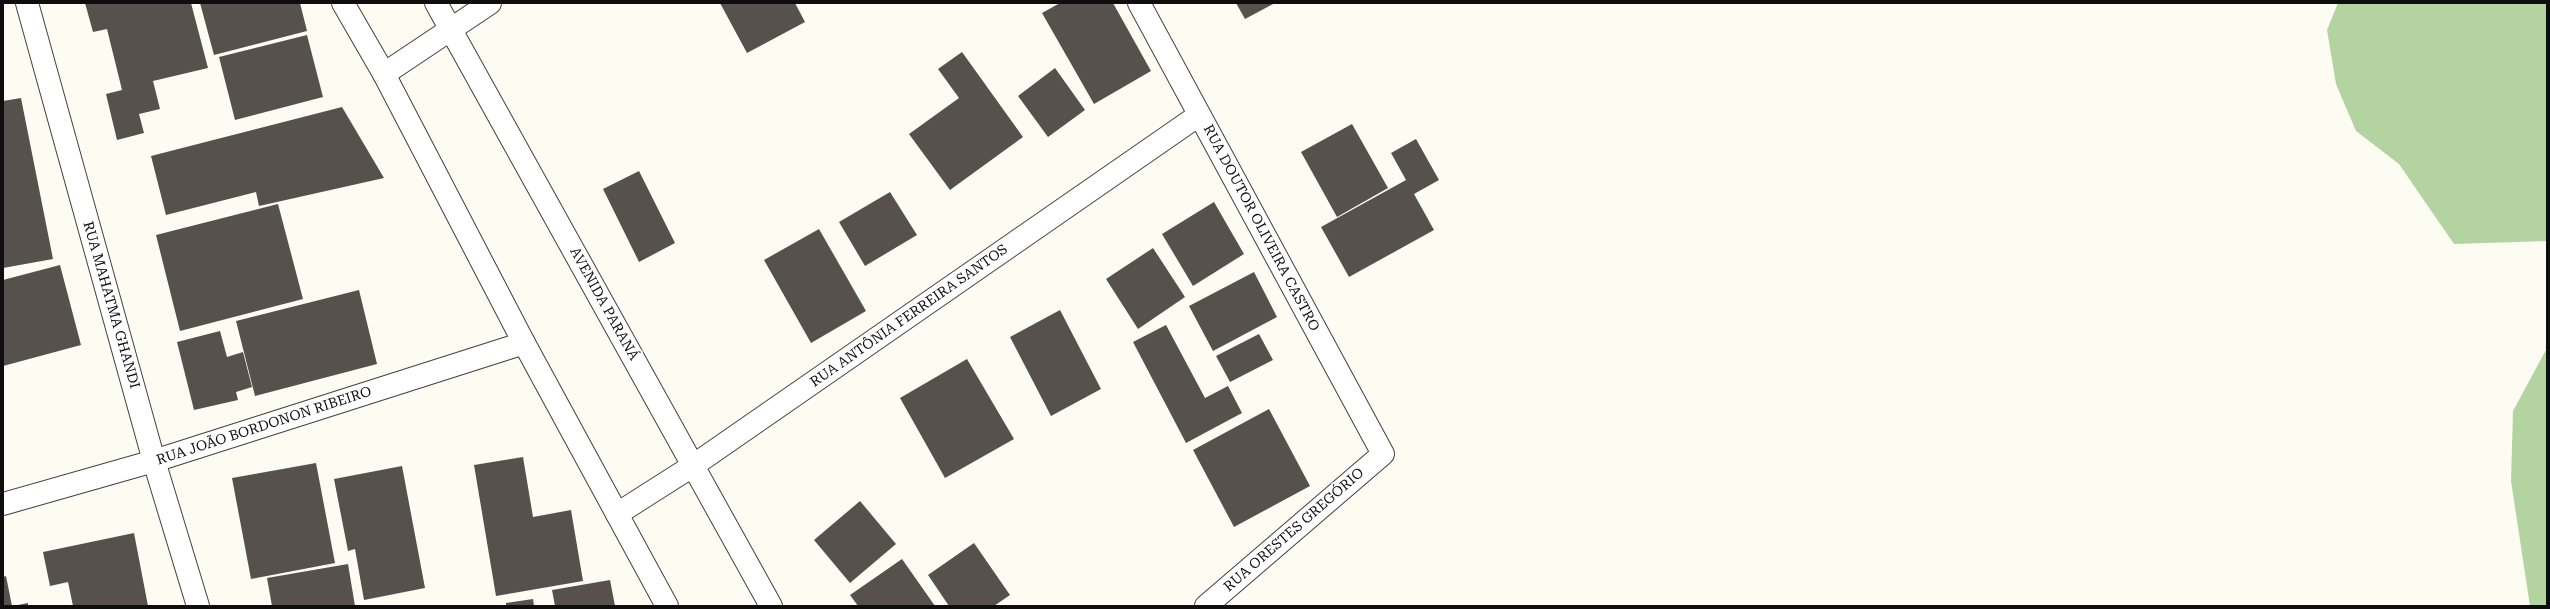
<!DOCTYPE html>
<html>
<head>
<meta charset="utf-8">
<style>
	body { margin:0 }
	#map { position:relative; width:2550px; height:609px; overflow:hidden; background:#fdfcf2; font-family:"Roboto Serif",serif }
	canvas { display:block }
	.frame { position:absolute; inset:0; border:4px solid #0e0e0e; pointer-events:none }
</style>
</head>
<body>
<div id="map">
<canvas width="2550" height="609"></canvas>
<div class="frame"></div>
</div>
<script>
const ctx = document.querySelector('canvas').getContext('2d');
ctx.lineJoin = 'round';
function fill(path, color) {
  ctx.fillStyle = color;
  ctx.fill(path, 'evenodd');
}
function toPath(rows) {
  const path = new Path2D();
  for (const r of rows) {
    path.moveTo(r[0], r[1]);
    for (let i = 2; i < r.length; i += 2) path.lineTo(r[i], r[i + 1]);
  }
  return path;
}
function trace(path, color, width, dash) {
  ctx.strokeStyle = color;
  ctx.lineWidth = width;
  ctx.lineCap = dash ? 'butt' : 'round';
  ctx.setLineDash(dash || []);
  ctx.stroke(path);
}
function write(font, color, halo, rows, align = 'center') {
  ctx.font = font + ' "Roboto Serif",serif';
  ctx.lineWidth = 4;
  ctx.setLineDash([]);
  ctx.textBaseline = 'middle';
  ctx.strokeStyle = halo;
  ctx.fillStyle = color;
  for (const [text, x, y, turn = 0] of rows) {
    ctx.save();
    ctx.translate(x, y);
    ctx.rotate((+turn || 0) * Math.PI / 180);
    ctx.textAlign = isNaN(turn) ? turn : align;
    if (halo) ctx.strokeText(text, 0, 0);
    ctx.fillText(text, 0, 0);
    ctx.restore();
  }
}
const forest = toPath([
	[2338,3,2547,3,2547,241,2454,244,2399,164,2356,131,2336,84,2327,30],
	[2547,348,2547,606,2530,606,2511,481,2513,411]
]);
const building = toPath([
	[85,3,191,3,208,68,153,81,160,109,139,114,144,133,117,140,106,94,122,90,107,29,93,32],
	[200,3,300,3,307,31,214,55],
	[720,3,795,3,805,22,747,53],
	[1060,3,1113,3,1151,71,1094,104,1042,13],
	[1236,3,1275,3,1245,19],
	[307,35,323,97,235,120,219,57],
	[962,52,1023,137,950,190,909,134,959,98,938,69],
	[1055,68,1085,110,1048,137,1018,96],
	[21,98,53,259,3,268,3,101],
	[342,107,384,178,259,206,256,192,166,215,151,156],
	[1352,124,1388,188,1337,217,1301,152],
	[1416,139,1439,180,1414,194,1434,230,1349,277,1321,227,1406,180,1391,153],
	[639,171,675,243,639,262,603,189],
	[890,192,917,235,865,266,839,222],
	[1214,202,1244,254,1193,286,1162,234],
	[278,204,303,299,180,331,156,235],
	[819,229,866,311,811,343,764,260],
	[1153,248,1185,297,1138,329,1106,279],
	[60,265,81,345,3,366,3,280],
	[1254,272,1277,317,1213,351,1189,306],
	[359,290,377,364,255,396,236,321],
	[1060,310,1101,389,1051,416,1010,337],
	[1166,325,1205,398,1228,386,1242,413,1186,443,1133,342],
	[220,331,227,357,243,352,252,387,236,392,238,400,194,410,177,342],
	[1259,334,1273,360,1230,382,1216,356],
	[967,359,1014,439,945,478,900,398],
	[1269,409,1310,486,1234,527,1193,450],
	[523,457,533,517,571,510,583,581,496,596,474,465],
	[316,463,335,563,251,579,232,478],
	[402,466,425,588,364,600,355,549,348,551,334,479],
	[860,501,896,544,850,583,814,540],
	[134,533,148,606,73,606,68,582,50,586,43,552],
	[974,543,1010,595,994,606,949,606,928,575],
	[902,559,935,606,858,606,850,595],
	[348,564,355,606,272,606,267,578],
	[6,576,12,606,3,606,3,577],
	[610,580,615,606,555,606,552,590],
	[533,599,534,606,506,606,506,603],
	[28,603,28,606,18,606,18,605]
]);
const minor = toPath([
	[27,3,154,461,198,606],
	[1139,3,1383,454,1206,606],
	[384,74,490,3],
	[3,504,154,461,524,343],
	[617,514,694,465,1199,115]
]);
const tertiary = toPath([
	[343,3,384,74,524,343,667,606],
	[436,3,771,606]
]);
const streetNames = [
	["RUA DOUTOR OLIVEIRA CASTRO",1261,228,62],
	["AVENIDA PARANÁ",604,304,61],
	["RUA MAHATMA GHANDI",111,305,74],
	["RUA ANTÔNIA FERREIRA SANTOS",909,316,-35],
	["RUA JOÃO BORDONON RIBEIRO",264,426,-18],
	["RUA ORESTES GREGÓRIO",1294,530,-41]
];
fill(forest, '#b3d3a0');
fill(building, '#56514c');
trace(minor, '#414141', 24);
trace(tertiary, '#414141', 24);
trace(minor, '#fff', 22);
trace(tertiary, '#fff', 22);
write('14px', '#0e0e0e', '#fff', streetNames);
</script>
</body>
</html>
